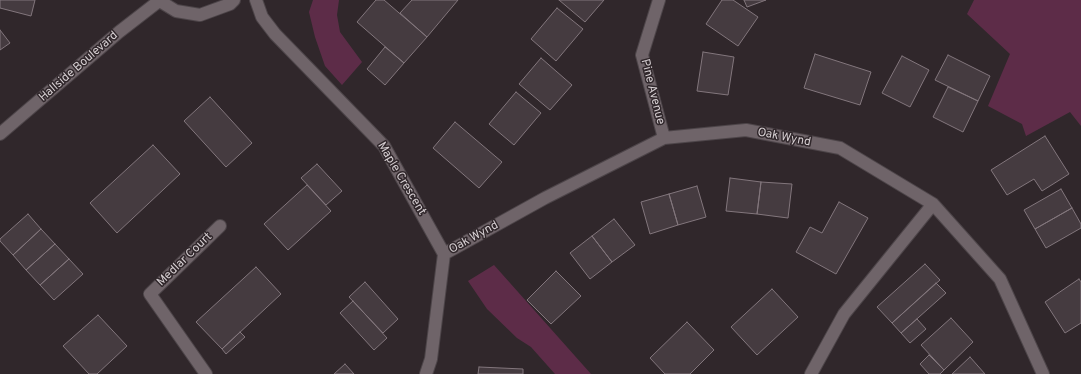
<!DOCTYPE html>
<html>
<head>
<meta charset="utf-8">
<style>
	body { margin:0 }
	canvas { display:block; background:#30272b }
</style>
</head>
<body>
<canvas width="1081" height="374"></canvas>
<script>
const ctx = document.querySelector('canvas').getContext('2d');
ctx.lineJoin = 'round';
function fill(path, color) {
  ctx.fillStyle = color;
  ctx.fill(path, 'evenodd');
}
function toPath(rows) {
  const path = new Path2D();
  for (const r of rows) {
    path.moveTo(r[0], r[1]);
    for (let i = 2; i < r.length; i += 2) path.lineTo(r[i], r[i + 1]);
  }
  return path;
}
function trace(path, color, width, dash) {
  ctx.strokeStyle = color;
  ctx.lineWidth = width;
  ctx.lineCap = dash ? 'butt' : 'round';
  ctx.setLineDash(dash || []);
  ctx.stroke(path);
}
function write(font, color, halo, rows, align = 'center') {
  ctx.font = font + ' Overpass,sans-serif';
  ctx.lineWidth = 3;
  ctx.setLineDash([]);
  ctx.textBaseline = 'middle';
  ctx.strokeStyle = halo;
  ctx.fillStyle = color;
  for (const [text, x, y, turn = 0] of rows) {
    ctx.save();
    ctx.translate(x, y);
    ctx.rotate((+turn || 0) * Math.PI / 180);
    ctx.textAlign = isNaN(turn) ? turn : align;
    if (halo) ctx.strokeText(text, 0, 0);
    ctx.fillText(text, 0, 0);
    ctx.restore();
  }
}
const green = toPath([
	[313,0,339,0,337,15,340,32,362,62,342,85,325,66,315,37,309,12],
	[974,0,1081,0,1081,126,1070,112,1026,136,1022,124,988,106,1010,54,967,14],
	[494,265,591,374,555,374,531,347,517,338,487,309,468,281]
]);
const building = toPath([
	[0,0,35,0,31,16,0,8,0,0],
	[376,0,384,0,427,37,404,63,357,22,376,0],
	[412,0,458,0,427,37,400,13,412,0],
	[559,0,604,0,585,22,559,0],
	[722,0,733,0,758,17,738,46,706,24,722,0],
	[744,0,766,0,747,7,744,0],
	[557,8,583,29,556,61,531,39,557,8],
	[0,30,10,43,0,50,0,30],
	[385,47,404,63,385,85,367,69,385,47],
	[703,52,734,57,728,95,697,91,703,52],
	[815,54,871,72,860,105,804,88,815,54],
	[948,55,990,76,978,101,935,80,948,55],
	[902,56,929,70,910,107,882,93,902,56],
	[541,58,572,85,550,110,519,84,541,58],
	[948,87,978,101,963,132,933,117,948,87],
	[516,92,541,113,514,145,489,124,516,92],
	[210,97,252,143,226,167,184,121,210,97],
	[455,122,502,162,479,188,433,148,455,122],
	[1045,136,1069,174,1042,191,1034,179,1007,195,991,170,1045,136],
	[153,145,180,174,117,233,90,203,153,145],
	[317,164,342,191,326,205,301,178,317,164],
	[730,178,761,182,757,214,726,211,730,178],
	[761,182,792,184,788,218,757,214,761,182],
	[307,185,331,211,288,250,264,224,307,185],
	[697,186,706,217,678,225,669,194,697,186],
	[1061,189,1072,208,1035,229,1024,210,1061,189],
	[669,194,678,225,650,234,641,202,669,194],
	[839,202,868,218,836,274,796,252,810,227,822,233,839,202],
	[1072,208,1081,224,1081,228,1046,248,1035,229,1072,208],
	[28,214,41,229,13,255,0,241,0,239,28,214],
	[614,219,635,245,612,262,592,236,614,219],
	[41,229,55,244,26,270,13,255,41,229],
	[592,236,612,262,590,279,570,253,592,236],
	[55,244,69,259,40,285,26,270,55,244],
	[69,259,83,274,54,300,40,285,69,259],
	[925,264,940,280,892,323,877,307,925,264],
	[256,267,281,294,222,349,196,322,256,267],
	[556,271,581,296,551,324,527,300,556,271],
	[1079,279,1081,282,1081,323,1065,333,1045,302,1079,279],
	[365,282,398,319,383,333,349,297,365,282],
	[936,283,946,293,901,333,892,323,936,283],
	[772,289,798,317,757,355,731,327,772,289],
	[353,301,387,338,374,350,340,313,353,301],
	[98,315,127,346,97,374,89,374,63,346,98,315],
	[951,318,973,342,944,370,921,345,951,318],
	[917,319,926,329,910,343,901,333,917,319],
	[687,322,714,350,690,374,665,374,650,358,687,322],
	[240,332,245,337,226,354,222,349,240,332],
	[929,355,944,370,940,374,929,374,920,364,929,355],
	[970,357,985,374,952,374,970,357],
	[345,364,354,374,334,374,345,364],
	[479,367,523,369,523,374,478,374,479,367]
]);
const minor = toPath([
	[256,0,262,17,275,34,384,146,444,254,431,359,426,374],
	[659,0,642,55,664,138],
	[444,254,545,198,664,138,746,130,840,148,933,204,1000,279,1043,374],
	[206,374,150,294,220,226],
	[811,374,844,314,933,204]
]);
const tertiary = toPath([
	[158,0,176,11,200,15,230,4,234,0],
	[0,134,119,32,159,1]
]);
const streetNames = [
	["Hallside Boulevard",79,67,-41],
	["Pine Avenue",652,92,76],
	["Oak Wynd",784,138,11],
	["Maple Crescent",401,179,59],
	["Oak Wynd",474,238,-29],
	["Medlar Court",185,260,-44]
];
fill(green, '#5d2c48');
fill(building, '#453b40');
trace(building, '#82767c', 1);
trace(minor, '#4d4549', 14);
trace(tertiary, '#4d4549', 14);
trace(minor, '#6f6469', 12);
trace(tertiary, '#6f6469', 12);
write('12px', '#d6cfd2', '#30272b', streetNames);
</script>
</body>
</html>
